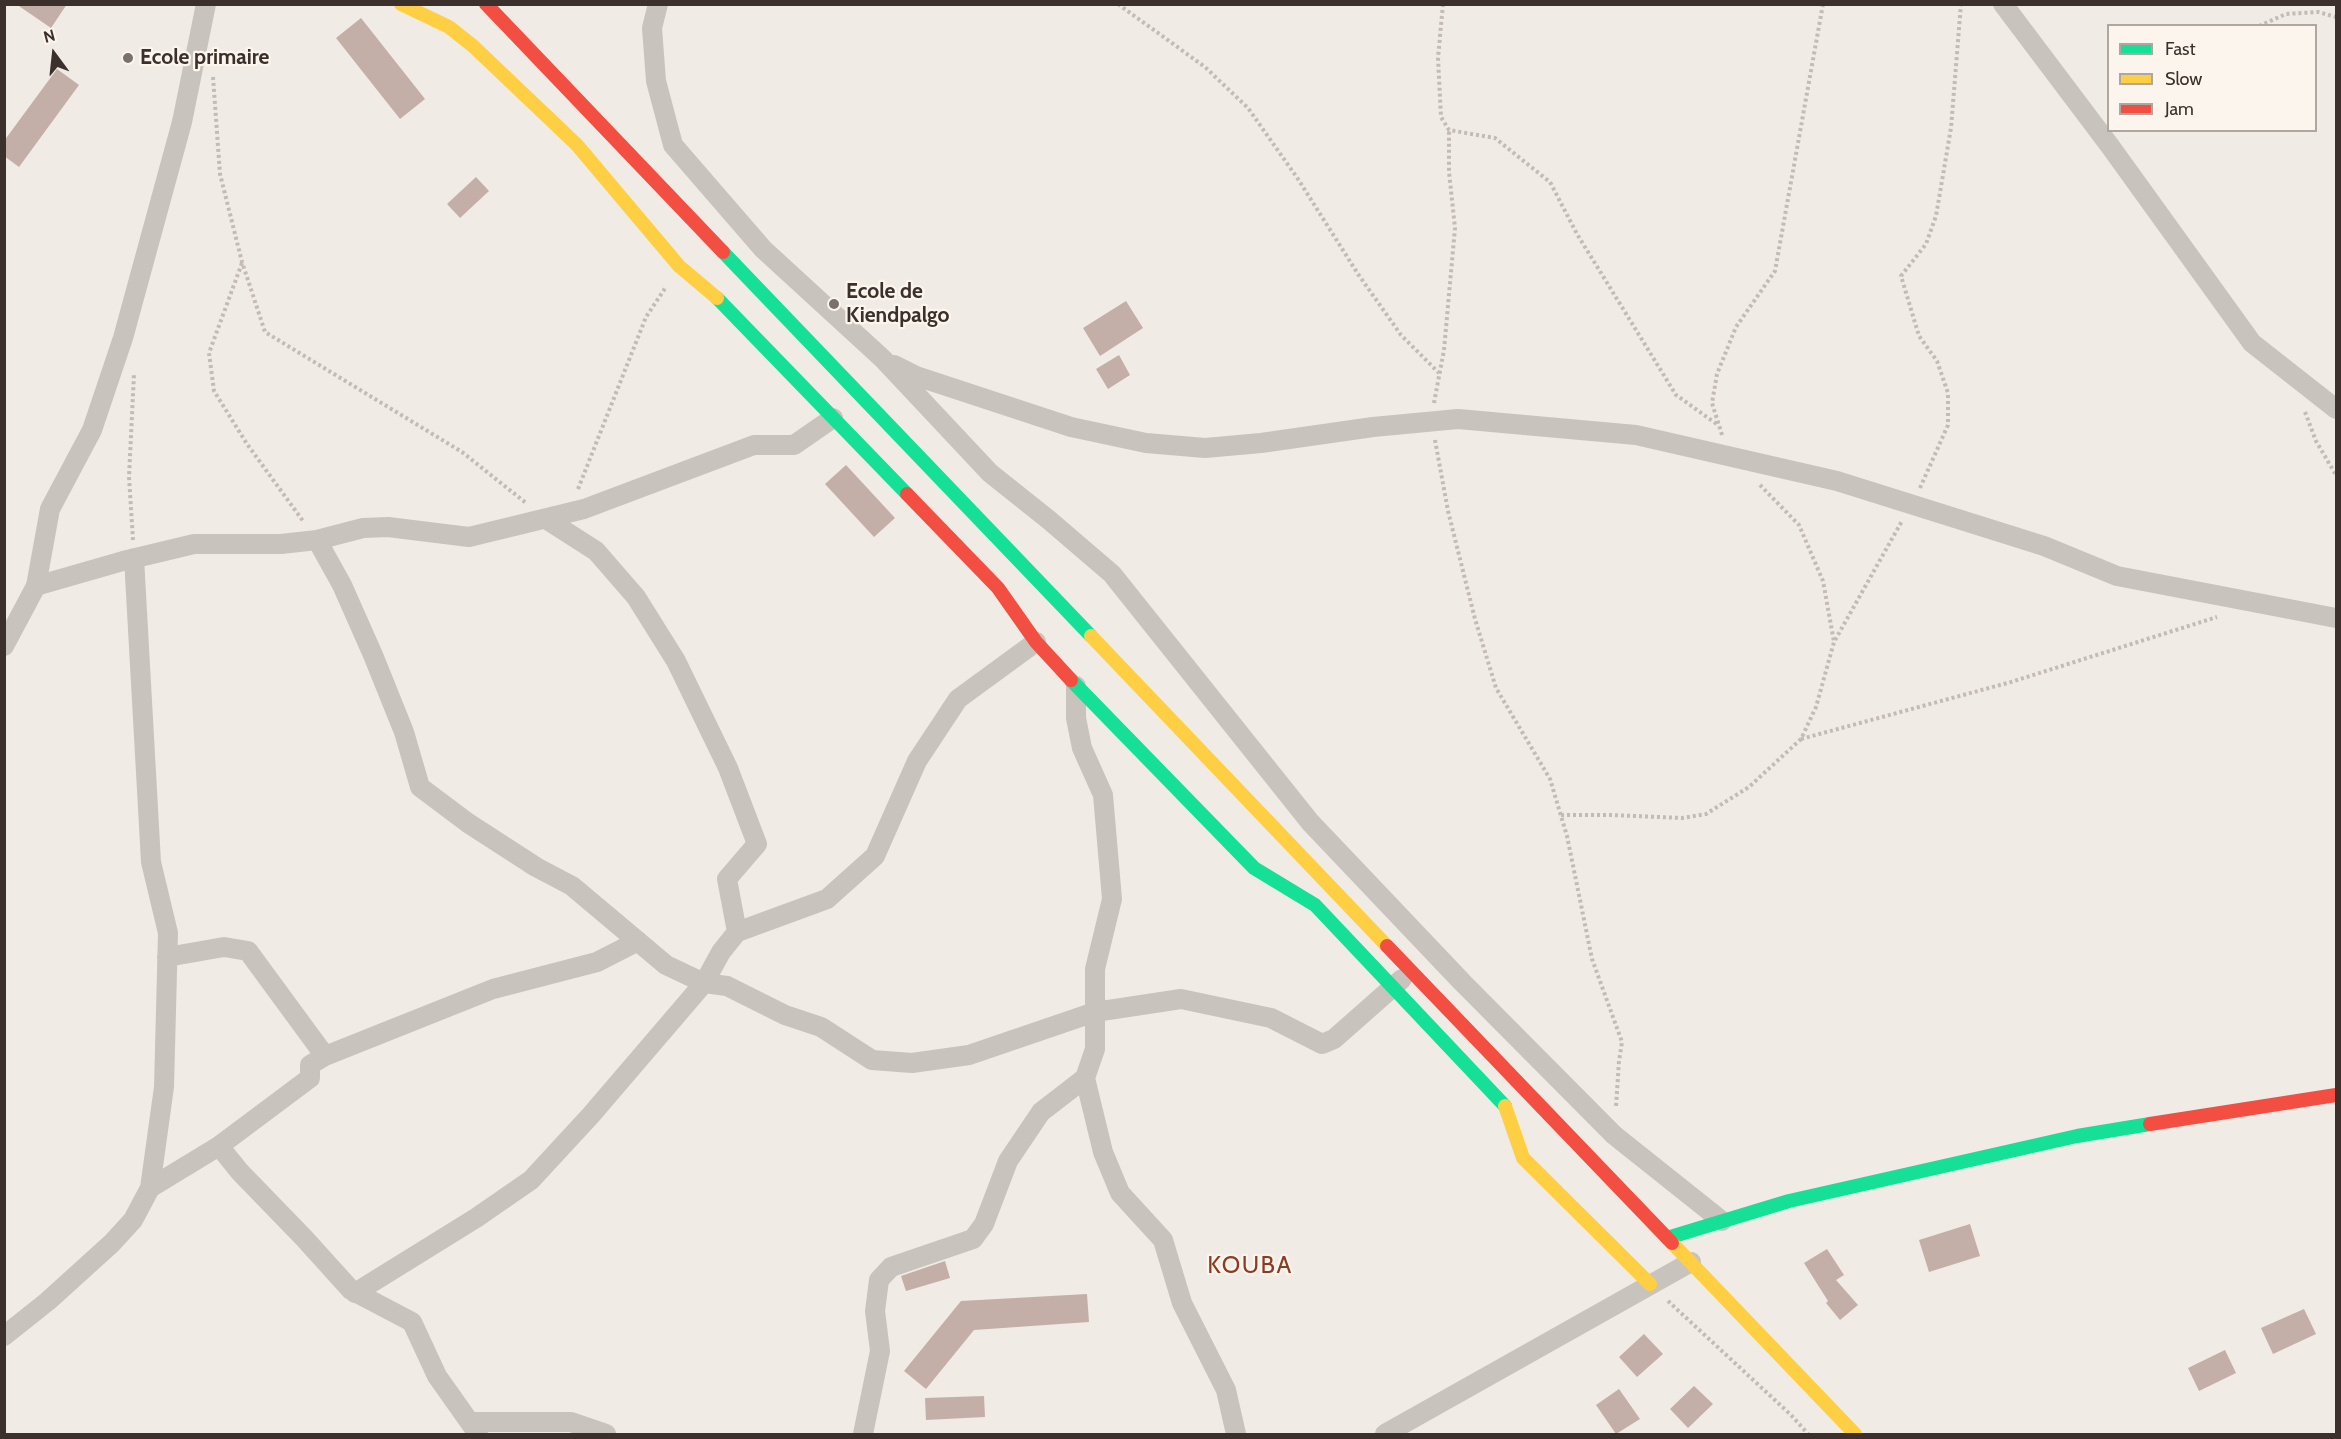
<!DOCTYPE html>
<html>
<head>
<meta charset="utf-8">
<style>
	body { margin:0 }
	#map { position:relative; width:2341px; height:1439px; overflow:hidden; background:#f0ebe5; font-family:Cabin,sans-serif }
	canvas { display:block }
	.frame { position:absolute; inset:0; border:6px solid #3b302b; pointer-events:none }
	.legend { position:absolute; left:2107px; top:24px; width:210px; height:108px; box-sizing:border-box; background:#fbf5ee; border:2px solid #aea6a0; margin:0; padding:8px 10px; list-style:none; font-size:18px; color:#3b302b }
	.legend li { display:flex; align-items:center; gap:12px; height:30px }
	.legend b { width:30px; border:2px solid #aea6a0 }
	.north { position:absolute; left:24px; top:24px; width:60px; height:60px; -webkit-text-stroke:4px #fbf5ee; paint-order:stroke; rotate:345deg; font-size:16px; font-weight:700; line-height:24px; text-align:center; color:#3b302b }
	.north::after { content:''; display:block; margin:auto; width:21px; height:27px; background:#3b302b; clip-path:polygon(50% 0,100% 100%,50% 72%,0 100%) }
</style>
</head>
<body>
<div id="map">
<canvas width="2341" height="1439"></canvas>
<div class="frame"></div>
<ul class="legend">
<li><b style="height:8px;background:#16e098"></b>Fast</li>
<li><b style="height:8px;background:#ffcf43"></b>Slow</li>
<li><b style="height:8px;background:#f24e42"></b>Jam</li>
</ul>
<div class="north">N</div>
</div>
<script>
const ctx = document.querySelector('canvas').getContext('2d');
ctx.lineJoin = 'round';
function fill(path, color) {
  ctx.fillStyle = color;
  ctx.fill(path, 'evenodd');
}
function toPath(rows) {
  const path = new Path2D();
  for (const r of rows) {
    path.moveTo(r[0], r[1]);
    for (let i = 2; i < r.length; i += 2) path.lineTo(r[i], r[i + 1]);
  }
  return path;
}
function trace(path, color, width, dash) {
  ctx.strokeStyle = color;
  ctx.lineWidth = width;
  ctx.lineCap = dash ? 'butt' : 'round';
  ctx.setLineDash(dash || []);
  ctx.stroke(path);
}
function write(font, color, halo, rows, align = 'center') {
  ctx.font = font + ' Cabin,sans-serif';
  ctx.lineWidth = 4.5;
  ctx.setLineDash([]);
  ctx.textBaseline = 'middle';
  ctx.strokeStyle = halo;
  ctx.fillStyle = color;
  for (const [text, x, y, turn = 0] of rows) {
    ctx.save();
    ctx.translate(x, y);
    ctx.rotate((+turn || 0) * Math.PI / 180);
    ctx.textAlign = isNaN(turn) ? turn : align;
    if (halo) ctx.strokeText(text, 0, 0);
    ctx.fillText(text, 0, 0);
    ctx.restore();
  }
}
const building = toPath([
	[16,4,67,4,51,28],
	[361,18,425,99,400,119,336,38],
	[57,69,79,85,19,167,4,156,4,141],
	[476,177,489,191,460,218,447,204],
	[1126,301,1143,328,1100,356,1083,328],
	[1119,355,1130,375,1108,389,1096,369],
	[846,465,895,518,874,537,825,484],
	[1970,1224,1980,1256,1929,1272,1919,1240],
	[1827,1249,1844,1275,1836,1280,1858,1305,1840,1320,1826,1303,1828,1301,1804,1263],
	[945,1261,950,1278,906,1291,901,1276],
	[1087,1294,1089,1322,974,1330,926,1389,904,1371,961,1301],
	[2304,1309,2316,1334,2273,1354,2261,1328],
	[1644,1334,1663,1354,1637,1377,1619,1357],
	[2225,1350,2236,1373,2199,1391,2188,1368],
	[1694,1386,1713,1404,1688,1428,1670,1409],
	[1619,1389,1640,1419,1616,1434,1596,1405],
	[984,1396,985,1417,926,1420,925,1398]
]);
const path = toPath([
	[1118,4,1205,67,1248,108,1298,179,1358,274,1401,335,1439,373],
	[1443,4,1438,58,1441,117,1449,130,1495,138,1550,182,1577,234,1676,395,1718,425],
	[2259,26,2286,14,2318,12,2336,17],
	[213,77,220,174,242,262,265,332,462,452,526,503],
	[242,263,209,353,214,391,247,444,303,521],
	[1434,403,1444,350,1455,228,1449,172,1449,130],
	[2305,412,2316,441,2336,475],
	[1722,435,1712,403,1717,374,1736,327,1775,271,1823,4],
	[1435,440,1448,511,1475,619,1496,688,1550,779,1567,836,1592,959,1622,1042,1619,1061,1616,1107],
	[1760,485,1799,525,1823,581,1834,642],
	[1920,488,1948,425,1948,393,1937,361,1919,336,1901,276,1926,244,1936,216,1951,128,1961,4],
	[578,489,646,317,666,287],
	[133,540,129,477,134,374],
	[1801,739,2011,682,2217,617],
	[1561,815,1612,815,1682,818,1706,814,1749,787,1801,739,1816,707,1834,642,1902,521],
	[1668,1301,1791,1415,1808,1434]
]);
const street = toPath([
	[658,4,652,28,656,81,673,145,763,249,883,359,990,473,1049,520,1112,574,1310,822,1462,982,1614,1135,1722,1221],
	[2003,4,2110,146,2252,343,2336,409],
	[894,365,916,376,1071,427,1146,443,1205,448,1261,443,1373,427,1458,419,1636,435,1837,481,2044,546,2117,576,2336,618],
	[546,519,596,551,636,597,676,661,728,768,757,844,727,879,737,932],
	[317,540,342,585,373,655,404,732,420,787,468,823,536,867,572,886,666,965,704,983,727,986,785,1015,821,1027,872,1060,912,1063,969,1055,1095,1012,1181,999,1271,1018,1322,1044,1334,1039,1402,979],
	[134,558,151,862,168,933,164,1087,150,1188],
	[36,586,50,509,92,430,123,338,182,122,206,4],
	[4,646,36,586,123,561,194,544,281,544,317,540,363,528,388,527,469,537,584,509,754,445,794,445,833,418],
	[1076,686,1076,718,1082,748,1103,795,1112,899,1095,969,1095,1049,1085,1078,1103,1152,1120,1193,1163,1240,1182,1303,1226,1390,1236,1434],
	[167,957,224,947,248,951,325,1056],
	[219,1146,240,1172,304,1238,351,1290,412,1322,437,1376,478,1434],
	[355,1293,476,1218,531,1180,591,1115,704,983,721,952,737,932,827,899,875,856,917,761,958,699,1036,642],
	[4,1336,48,1301,112,1243,133,1220,150,1188,219,1146,310,1078,310,1065,325,1056,493,989,597,962,638,941],
	[471,1422,571,1422,606,1434],
	[863,1434,880,1351,875,1311,879,1280,891,1267,973,1239,984,1224,1008,1161,1041,1112,1085,1078],
	[1385,1434,1691,1262]
]);
const fast = toPath([
	[723,252,1091,636],
	[717,298,907,494],
	[1071,680,1254,868,1315,905,1505,1106],
	[1667,1238,1789,1201,2077,1136,2150,1124]
]);
const slow = toPath([
	[401,4,449,27,473,46,577,145,679,266,717,298],
	[1091,636,1387,946],
	[1505,1106,1523,1158,1650,1284],
	[1672,1243,1855,1434]
]);
const jam = toPath([
	[486,4,723,252],
	[907,494,998,588,1036,642,1071,680],
	[1387,946,1672,1243],
	[2150,1124,2336,1095]
]);
const markers = [
	[128,58,6,"#7a716c"],
	[834,304,6,"#7a716c"]
];
const poiNames = [
	["Ecole primaire",140,58],
	["Ecole de",846,292],
	["Kiendpalgo",846,316]
];
const quarterNames = [
	["KOUBA",1250,1266]
];
fill(building, '#c3afa7');
trace(path, '#c2bbb6', 4, [3, 3]);
trace(street, '#c9c3be', 20);
trace(fast, '#16e098', 14);
trace(slow, '#ffcf43', 14);
trace(jam, '#f24e42', 14);
for (const [x, y, r, color] of markers) {
  const dot = new Path2D();
  dot.arc(x, y, r, 0, 2 * Math.PI);
  ctx.fillStyle = color;
  ctx.fill(dot);
  trace(dot, '#fbf5ee', 2);
}
write('bold 21px', '#3b302b', '#fbf5ee', poiNames, 'left');
ctx.letterSpacing = '1.5px';
write('24px', '#8c3b22', '#fbf5ee', quarterNames);
ctx.letterSpacing = '0px';
</script>
</body>
</html>
